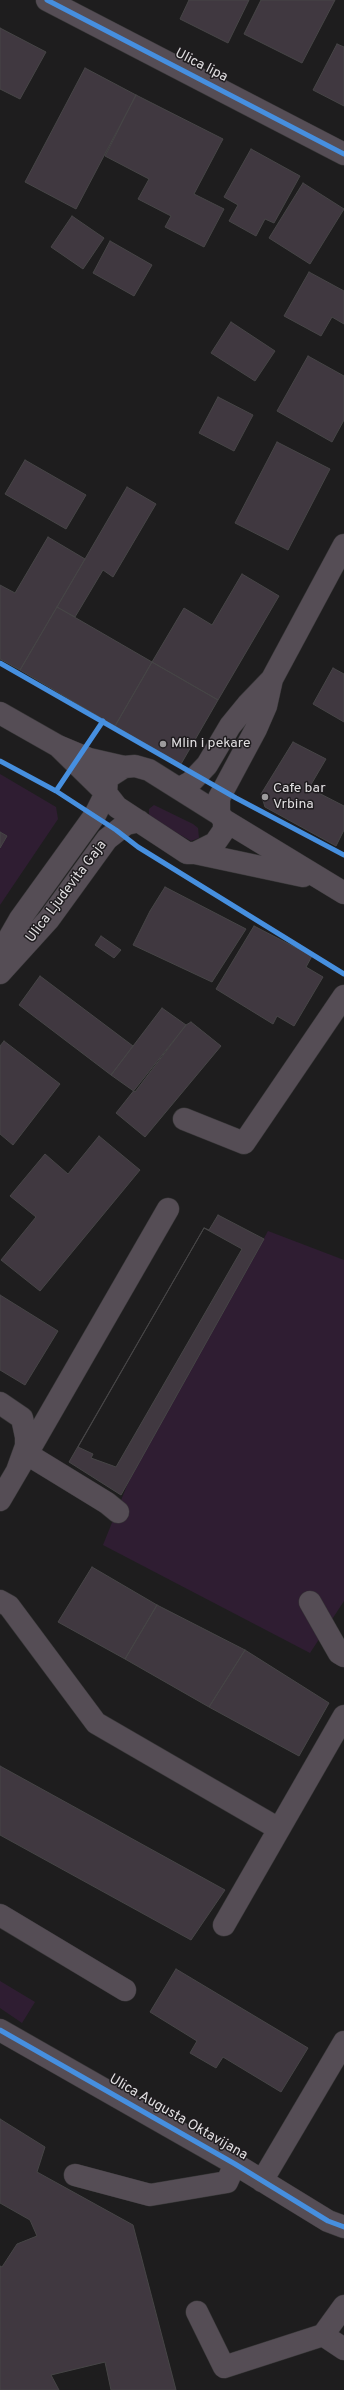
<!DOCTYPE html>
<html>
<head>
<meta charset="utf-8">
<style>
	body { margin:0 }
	canvas { display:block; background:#1e1d1e }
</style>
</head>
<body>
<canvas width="344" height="2390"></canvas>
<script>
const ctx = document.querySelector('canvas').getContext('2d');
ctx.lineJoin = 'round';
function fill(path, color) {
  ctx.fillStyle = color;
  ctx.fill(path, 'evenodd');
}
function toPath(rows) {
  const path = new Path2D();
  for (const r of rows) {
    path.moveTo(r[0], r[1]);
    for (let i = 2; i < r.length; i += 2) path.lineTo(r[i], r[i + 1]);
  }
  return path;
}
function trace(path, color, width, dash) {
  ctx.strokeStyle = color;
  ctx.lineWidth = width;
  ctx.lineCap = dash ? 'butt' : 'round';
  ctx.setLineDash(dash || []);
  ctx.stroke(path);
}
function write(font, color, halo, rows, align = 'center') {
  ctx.font = font + ' Overpass,sans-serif';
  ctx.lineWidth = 3;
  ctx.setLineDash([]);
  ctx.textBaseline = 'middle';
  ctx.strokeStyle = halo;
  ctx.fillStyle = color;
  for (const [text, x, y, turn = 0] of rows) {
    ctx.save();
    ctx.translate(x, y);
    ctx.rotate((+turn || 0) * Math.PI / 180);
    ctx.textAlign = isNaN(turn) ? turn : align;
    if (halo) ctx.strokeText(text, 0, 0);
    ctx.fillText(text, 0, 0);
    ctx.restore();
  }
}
const green = toPath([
	[0,774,56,807,58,819,0,905],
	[154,805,193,824,198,828,199,838,191,841,149,817,149,809],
	[268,1231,344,1260,344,1601,310,1653,103,1545,132,1473],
	[0,1981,35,2002,22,2023,0,2008]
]);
const building = toPath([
	[189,0,249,0,228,43,180,19,189,0],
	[261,0,335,0,302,63,244,34,261,0],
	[0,28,46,52,20,99,0,89,0,28],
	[337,44,344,47,344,106,313,90,337,44],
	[85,68,136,95,76,209,25,182,85,68],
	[136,95,223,139,194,194,224,209,204,247,165,227,171,216,138,199,149,179,105,156,136,95],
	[251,149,300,176,274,223,265,219,256,236,229,221,238,205,224,197,251,149],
	[303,183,344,209,310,264,269,238,303,183],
	[72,216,104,238,83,269,51,247,72,216],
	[110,241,152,265,134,296,93,273,110,241],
	[309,272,344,291,344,324,332,317,321,336,284,316,309,272],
	[231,322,275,351,255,381,211,353,231,322],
	[308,356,344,376,344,420,332,442,277,411,308,356],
	[218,397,253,415,234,451,199,433,218,397],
	[277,442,330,469,288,550,235,523,277,442],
	[25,460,86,495,66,529,5,494,25,460],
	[127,487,156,504,113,577,103,570,75,617,57,607,127,487],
	[48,537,85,559,20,670,0,659,0,585,15,593,48,537],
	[242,574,279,596,218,700,152,662,184,608,212,625,242,574],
	[57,607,152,662,115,726,20,670,57,607],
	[152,662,218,700,181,764,115,726,152,662],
	[333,668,344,674,344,722,313,704,333,668],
	[293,742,326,759,309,788,344,806,344,830,336,846,265,807,261,794,293,742],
	[0,832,7,836,0,848,0,832],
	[165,887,246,929,212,982,133,945,150,911,165,887],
	[254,926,312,956,306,967,323,977,294,1026,277,1016,273,1024,216,989,254,926],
	[101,936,121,950,114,958,95,945,101,936],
	[40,976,133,1046,111,1075,19,1005,40,976],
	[162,1008,186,1025,135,1092,111,1075,162,1008],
	[191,1022,221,1046,145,1137,116,1113,186,1025,191,1022],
	[4,1041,60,1084,13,1145,0,1134,0,1046,4,1041],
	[99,1136,140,1170,40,1291,1,1260,36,1217,10,1196,45,1154,68,1174,99,1136],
	[218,1215,264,1239,121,1495,69,1462,204,1228,209,1230,218,1215],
	[204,1228,242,1249,116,1467,91,1458,93,1454,78,1447,204,1228],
	[0,1295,58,1331,25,1385,0,1370,0,1295],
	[92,1567,157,1605,125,1659,58,1622,92,1567],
	[157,1605,245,1650,209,1707,125,1659,157,1605],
	[245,1650,329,1703,299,1756,209,1707,245,1650],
	[0,1766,225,1890,191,1940,0,1835,0,1766],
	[176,1969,308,2048,281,2092,223,2057,216,2068,190,2053,197,2041,150,2012,176,1969],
	[0,2119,45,2147,37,2172,133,2225,176,2390,111,2390,105,2362,51,2375,59,2390,0,2390,0,2266,2,2267,17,2244,37,2236,30,2220,0,2203,0,2119]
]);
const minor = toPath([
	[47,0,344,154],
	[0,713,58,746,89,759,124,767],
	[135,766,149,770,219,814,224,820,224,830,215,843,195,853,187,853,117,807,106,793,107,778,124,767,135,766],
	[180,788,191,782,207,765,230,726,248,704,272,679],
	[219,814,219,798,256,729,266,706,272,679,344,545],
	[224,820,344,893],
	[195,853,303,876],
	[0,954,20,919,95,815,106,793,58,746],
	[0,973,49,919,107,839,126,824,139,821],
	[184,1119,244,1143,344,996],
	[0,1403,22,1418,26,1437,26,1446,17,1471,0,1500],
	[27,1454,107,1503,118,1512],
	[17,1471,168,1209],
	[0,1601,9,1606,96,1723,279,1829],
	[310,1602,339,1653,344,1656],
	[0,1915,125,1990],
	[224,1925,344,1716],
	[0,2030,235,2164,328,2221,344,2227],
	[75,2175,150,2195,227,2182,235,2164],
	[262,2181,344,2042],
	[197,2312,224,2367,323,2335,344,2306],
	[323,2335,344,2349]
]);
const cycleway = toPath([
	[47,0,344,154],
	[0,663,236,798,344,855],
	[0,761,56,791,116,830,138,847,344,974],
	[56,791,103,721],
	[0,2030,235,2164,328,2221,344,2227]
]);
const markers = [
	[163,744,4,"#9c9a9c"],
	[265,797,4,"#9c9a9c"]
];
const streetNames = [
	["Ulica lipa",201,66,27],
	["Ulica Ljudevita Gaja",67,892,-53],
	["Ulica Augusta Oktavijana",178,2118,30]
];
const poiNames = [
	["Mlin i pekare",171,744],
	["Cafe bar",273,789],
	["Vrbina",273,805]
];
fill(green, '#2f1d32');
fill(building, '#403840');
trace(building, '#464546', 1);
trace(minor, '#393839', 23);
trace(minor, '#554d55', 22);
trace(cycleway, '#468fdf', 5);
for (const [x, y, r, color] of markers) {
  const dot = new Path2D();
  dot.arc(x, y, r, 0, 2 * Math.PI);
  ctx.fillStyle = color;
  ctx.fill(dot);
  trace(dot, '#1f1c1f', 1.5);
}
write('14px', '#e0dee0', '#1f1c1f', streetNames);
write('14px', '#e0dee0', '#1f1c1f', poiNames, 'left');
</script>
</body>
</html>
